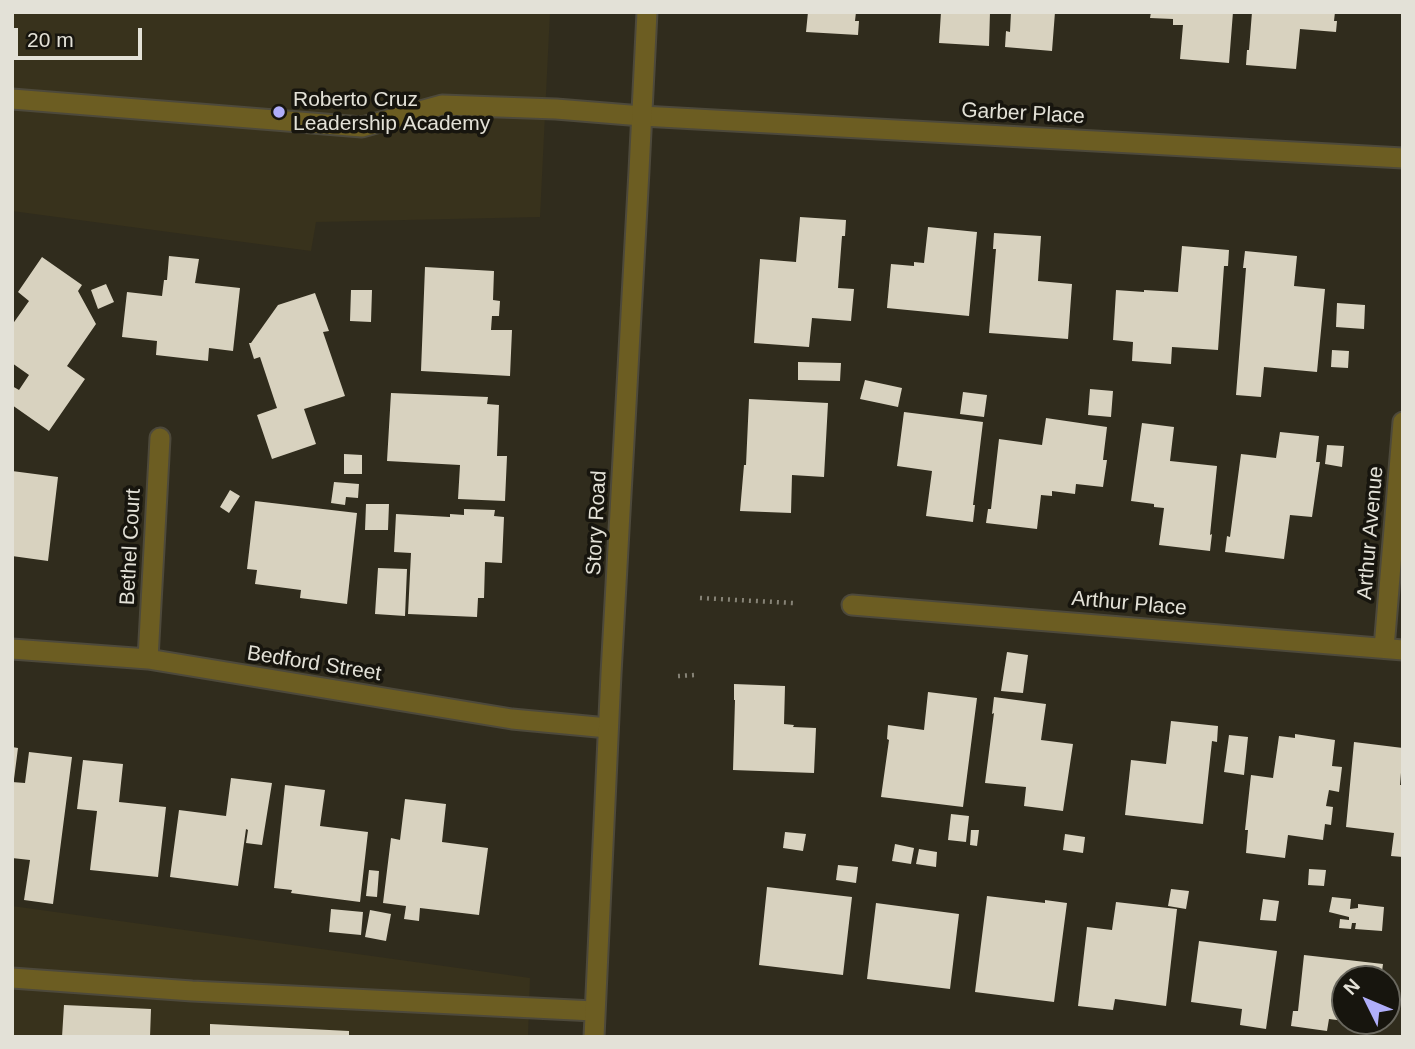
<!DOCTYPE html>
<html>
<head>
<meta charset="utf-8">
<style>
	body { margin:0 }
	#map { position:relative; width:1415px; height:1049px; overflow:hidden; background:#302c1d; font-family:Helvetica,sans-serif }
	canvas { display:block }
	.frame { position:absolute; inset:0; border:14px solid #e3e1d7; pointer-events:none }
	.north { position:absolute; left:1331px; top:965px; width:70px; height:70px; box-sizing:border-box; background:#17150e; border:2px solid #69675e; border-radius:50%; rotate:313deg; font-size:19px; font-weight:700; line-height:28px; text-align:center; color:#e3e1d7 }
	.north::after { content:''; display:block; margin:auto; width:24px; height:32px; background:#b0aefa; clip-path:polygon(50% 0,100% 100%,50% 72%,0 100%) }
	.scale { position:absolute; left:14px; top:28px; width:128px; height:32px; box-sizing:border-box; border:4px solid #e3e1d7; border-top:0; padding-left:9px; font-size:21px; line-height:24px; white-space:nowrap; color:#e3e1d7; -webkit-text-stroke:5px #17150e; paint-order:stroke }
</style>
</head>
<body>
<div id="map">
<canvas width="1415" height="1049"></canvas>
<div class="frame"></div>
<div class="north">N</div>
<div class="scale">20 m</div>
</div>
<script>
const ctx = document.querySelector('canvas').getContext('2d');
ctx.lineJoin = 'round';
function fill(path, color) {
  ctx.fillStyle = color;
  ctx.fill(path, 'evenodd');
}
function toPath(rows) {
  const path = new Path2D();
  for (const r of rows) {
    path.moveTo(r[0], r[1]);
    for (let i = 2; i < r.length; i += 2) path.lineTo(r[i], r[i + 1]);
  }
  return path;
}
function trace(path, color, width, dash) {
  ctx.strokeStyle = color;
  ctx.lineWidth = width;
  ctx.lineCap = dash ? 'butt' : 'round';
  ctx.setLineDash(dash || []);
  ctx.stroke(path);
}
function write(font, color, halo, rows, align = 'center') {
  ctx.font = font + ' Helvetica,sans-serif';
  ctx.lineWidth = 7;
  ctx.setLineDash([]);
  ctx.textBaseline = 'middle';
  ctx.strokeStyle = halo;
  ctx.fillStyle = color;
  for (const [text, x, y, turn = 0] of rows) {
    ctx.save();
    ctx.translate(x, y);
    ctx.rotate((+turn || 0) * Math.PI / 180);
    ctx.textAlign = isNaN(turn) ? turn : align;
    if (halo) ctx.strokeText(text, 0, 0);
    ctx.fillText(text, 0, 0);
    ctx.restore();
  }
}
const built = toPath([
	[12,12,550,12,540,217,316,222,311,251,12,211],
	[12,906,530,978,528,1037,12,1037]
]);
const building = toPath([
	[808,12,856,12,855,21,859,21,858,35,806,32],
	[941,12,990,12,989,46,939,43],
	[1011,12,1055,12,1052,51,1005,47,1006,31,1010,32],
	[1151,12,1233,12,1229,63,1180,59,1183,25,1173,25,1173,19,1150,18],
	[1252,12,1335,12,1334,21,1337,21,1336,32,1300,29,1296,69,1246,65,1247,50,1249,50],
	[800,217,846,220,845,236,842,236,838,288,854,289,851,321,812,318,809,347,754,343,760,259,796,262],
	[928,227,977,232,969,316,887,308,891,264,914,266,914,262,924,263],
	[994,233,1041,236,1038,281,1072,284,1068,339,989,333,996,249,993,249],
	[1182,246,1229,250,1228,266,1224,266,1218,350,1172,347,1171,364,1132,361,1133,342,1113,340,1116,290,1144,292,1144,290,1178,292],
	[1245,251,1297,256,1294,286,1325,289,1317,372,1264,367,1261,397,1236,395,1246,268,1243,268],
	[169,256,199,259,195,283,240,288,233,351,209,348,208,361,156,355,157,341,122,337,127,292,162,296,164,280,167,280],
	[42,257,82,285,78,291,96,324,67,366,85,379,49,431,12,405,12,386,19,390,29,375,12,363,12,325,29,301,18,292],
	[425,267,494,271,493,300,500,301,499,316,492,316,491,330,512,330,510,376,421,371],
	[106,284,114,302,98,309,91,290],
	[351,290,372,290,371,322,350,321],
	[315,293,329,331,323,332,345,396,304,409,316,444,272,459,257,415,277,408,260,357,254,359,249,343,251,343,278,305],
	[1337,303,1365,305,1364,329,1336,327],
	[1332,350,1349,351,1348,368,1331,367],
	[798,362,841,363,840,381,798,380],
	[865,380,902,388,898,407,860,399],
	[1090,389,1113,391,1111,417,1088,415],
	[963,392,987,395,984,417,960,414],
	[391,393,488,397,487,404,499,405,497,456,507,456,505,501,458,499,460,465,387,461],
	[749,399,828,403,824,477,792,475,791,513,740,511,744,465,746,465],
	[904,412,983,422,973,505,975,505,973,522,926,516,932,471,897,466],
	[1046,418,1107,427,1103,460,1107,460,1103,487,1076,484,1075,494,1052,491,1052,496,1041,495,1037,529,986,523,988,509,991,509,999,439,1042,445],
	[1142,423,1174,427,1170,461,1217,466,1210,535,1212,534,1210,551,1159,545,1164,508,1154,507,1154,504,1131,501],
	[1280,432,1319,436,1316,462,1320,462,1312,517,1290,515,1284,559,1225,552,1227,536,1230,537,1241,454,1276,458],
	[1327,445,1344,446,1342,467,1325,464],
	[344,454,362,455,362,474,344,474],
	[12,471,58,477,48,561,12,556],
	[334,482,359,484,358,498,346,497,345,505,331,503],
	[230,490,240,496,229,513,220,507],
	[255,501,357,513,347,604,300,598,301,590,255,584,257,570,247,569],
	[366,504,389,504,388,530,365,530],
	[464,509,495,510,494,516,504,517,502,563,485,562,484,598,478,598,477,617,408,614,411,553,394,552,396,514,450,517,450,514,464,515],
	[378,568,407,569,405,616,375,614],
	[1007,652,1028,655,1023,693,1001,691],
	[734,684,785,686,784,724,794,725,793,727,816,728,814,773,733,770,735,700,734,700],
	[928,692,977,698,963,807,881,797,889,740,887,739,888,725,924,730],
	[994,697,1046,704,1041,740,1073,744,1063,811,1024,806,1026,787,985,783,994,713,992,714],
	[1171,721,1218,726,1217,742,1212,741,1203,824,1125,815,1131,760,1166,764],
	[1295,734,1335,740,1332,766,1342,767,1339,792,1329,790,1326,806,1333,807,1331,825,1325,824,1323,840,1288,835,1285,858,1246,853,1248,830,1245,830,1251,775,1273,778,1279,736,1295,738],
	[1229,735,1248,737,1244,775,1224,772],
	[1354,742,1403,748,1400,785,1403,785,1403,857,1391,856,1394,833,1346,827],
	[12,747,18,748,14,779,12,779],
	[29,752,72,757,53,904,24,900,30,860,12,858,12,782,25,783],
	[83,760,123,764,119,802,166,807,158,877,90,870,97,811,77,809],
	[231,778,272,783,262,845,246,843,248,830,246,829,238,886,170,877,179,810,226,816],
	[285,785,325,790,320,826,368,832,360,902,291,893,292,890,274,888],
	[405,799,446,804,442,842,488,848,479,915,420,908,419,921,404,919,406,906,383,903,391,838,400,840],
	[951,814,969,816,966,842,948,840],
	[971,830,979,830,977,846,970,845],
	[785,832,806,834,803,851,783,848],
	[1065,834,1085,837,1083,853,1063,850],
	[895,844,914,848,911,864,892,861],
	[919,849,937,852,936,867,916,864],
	[838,865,858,867,856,883,836,880],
	[1309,869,1326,870,1324,886,1308,885],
	[369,870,379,871,377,897,366,896],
	[767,887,852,897,843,975,759,965],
	[1171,889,1189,891,1186,909,1168,906],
	[987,896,1045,903,1045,900,1067,903,1054,1002,975,992],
	[1332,897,1351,899,1350,909,1358,908,1358,904,1384,907,1382,931,1355,929,1356,923,1352,923,1351,929,1339,928,1340,919,1349,920,1349,917,1329,912],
	[1263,899,1279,901,1276,921,1260,920],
	[1116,902,1177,909,1166,1006,1115,999,1113,1010,1078,1006,1087,927,1112,930],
	[876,903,959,914,950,989,867,979],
	[331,909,363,912,361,935,329,932],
	[370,910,391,914,386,941,365,937],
	[1199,941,1277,951,1266,1029,1240,1025,1242,1009,1191,1002],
	[1304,955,1383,964,1381,979,1345,979,1345,1021,1329,1019,1327,1031,1291,1026,1293,1011,1298,1011],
	[64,1005,151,1009,150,1037,62,1037],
	[210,1024,349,1031,349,1037,210,1037]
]);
const path = toPath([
	[700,598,793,603],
	[678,676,696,675]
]);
const service = toPath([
	[12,99,362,127,442,105,556,109,642,116],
	[12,978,192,991,594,1011]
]);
const minor = toPath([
	[642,116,1403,158],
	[852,605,1403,650],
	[1384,648,1403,422],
	[12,649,148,659,512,719,608,728],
	[148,659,160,438]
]);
const tertiary = toPath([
	[594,1037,611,674,639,171,647,12]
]);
const markers = [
	[279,112,7,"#b0aefa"]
];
const poiNames = [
	["Roberto Cruz",293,100],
	["Leadership Academy",293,124]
];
const streetNames = [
	["Garber Place",1023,114,3],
	["Story Road",597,523,-87],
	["Arthur Avenue",1371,533,-85],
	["Bethel Court",131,547,-87],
	["Arthur Place",1129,604,5],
	["Bedford Street",314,664,9]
];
fill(built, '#38321c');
fill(building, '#d8d2bf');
trace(service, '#4d493b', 23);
trace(minor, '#4d493b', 23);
trace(tertiary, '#4d493b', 23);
trace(path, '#868376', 4.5, [2, 5]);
trace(service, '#6c5d22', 19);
trace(minor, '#6c5d22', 19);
trace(tertiary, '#6c5d22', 19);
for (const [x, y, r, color] of markers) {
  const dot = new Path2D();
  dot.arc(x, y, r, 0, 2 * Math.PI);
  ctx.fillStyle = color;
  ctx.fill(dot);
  trace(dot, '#17150e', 2.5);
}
write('21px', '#e3e1d7', '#17150e', poiNames, 'left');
write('21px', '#e3e1d7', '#17150e', streetNames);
</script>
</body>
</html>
